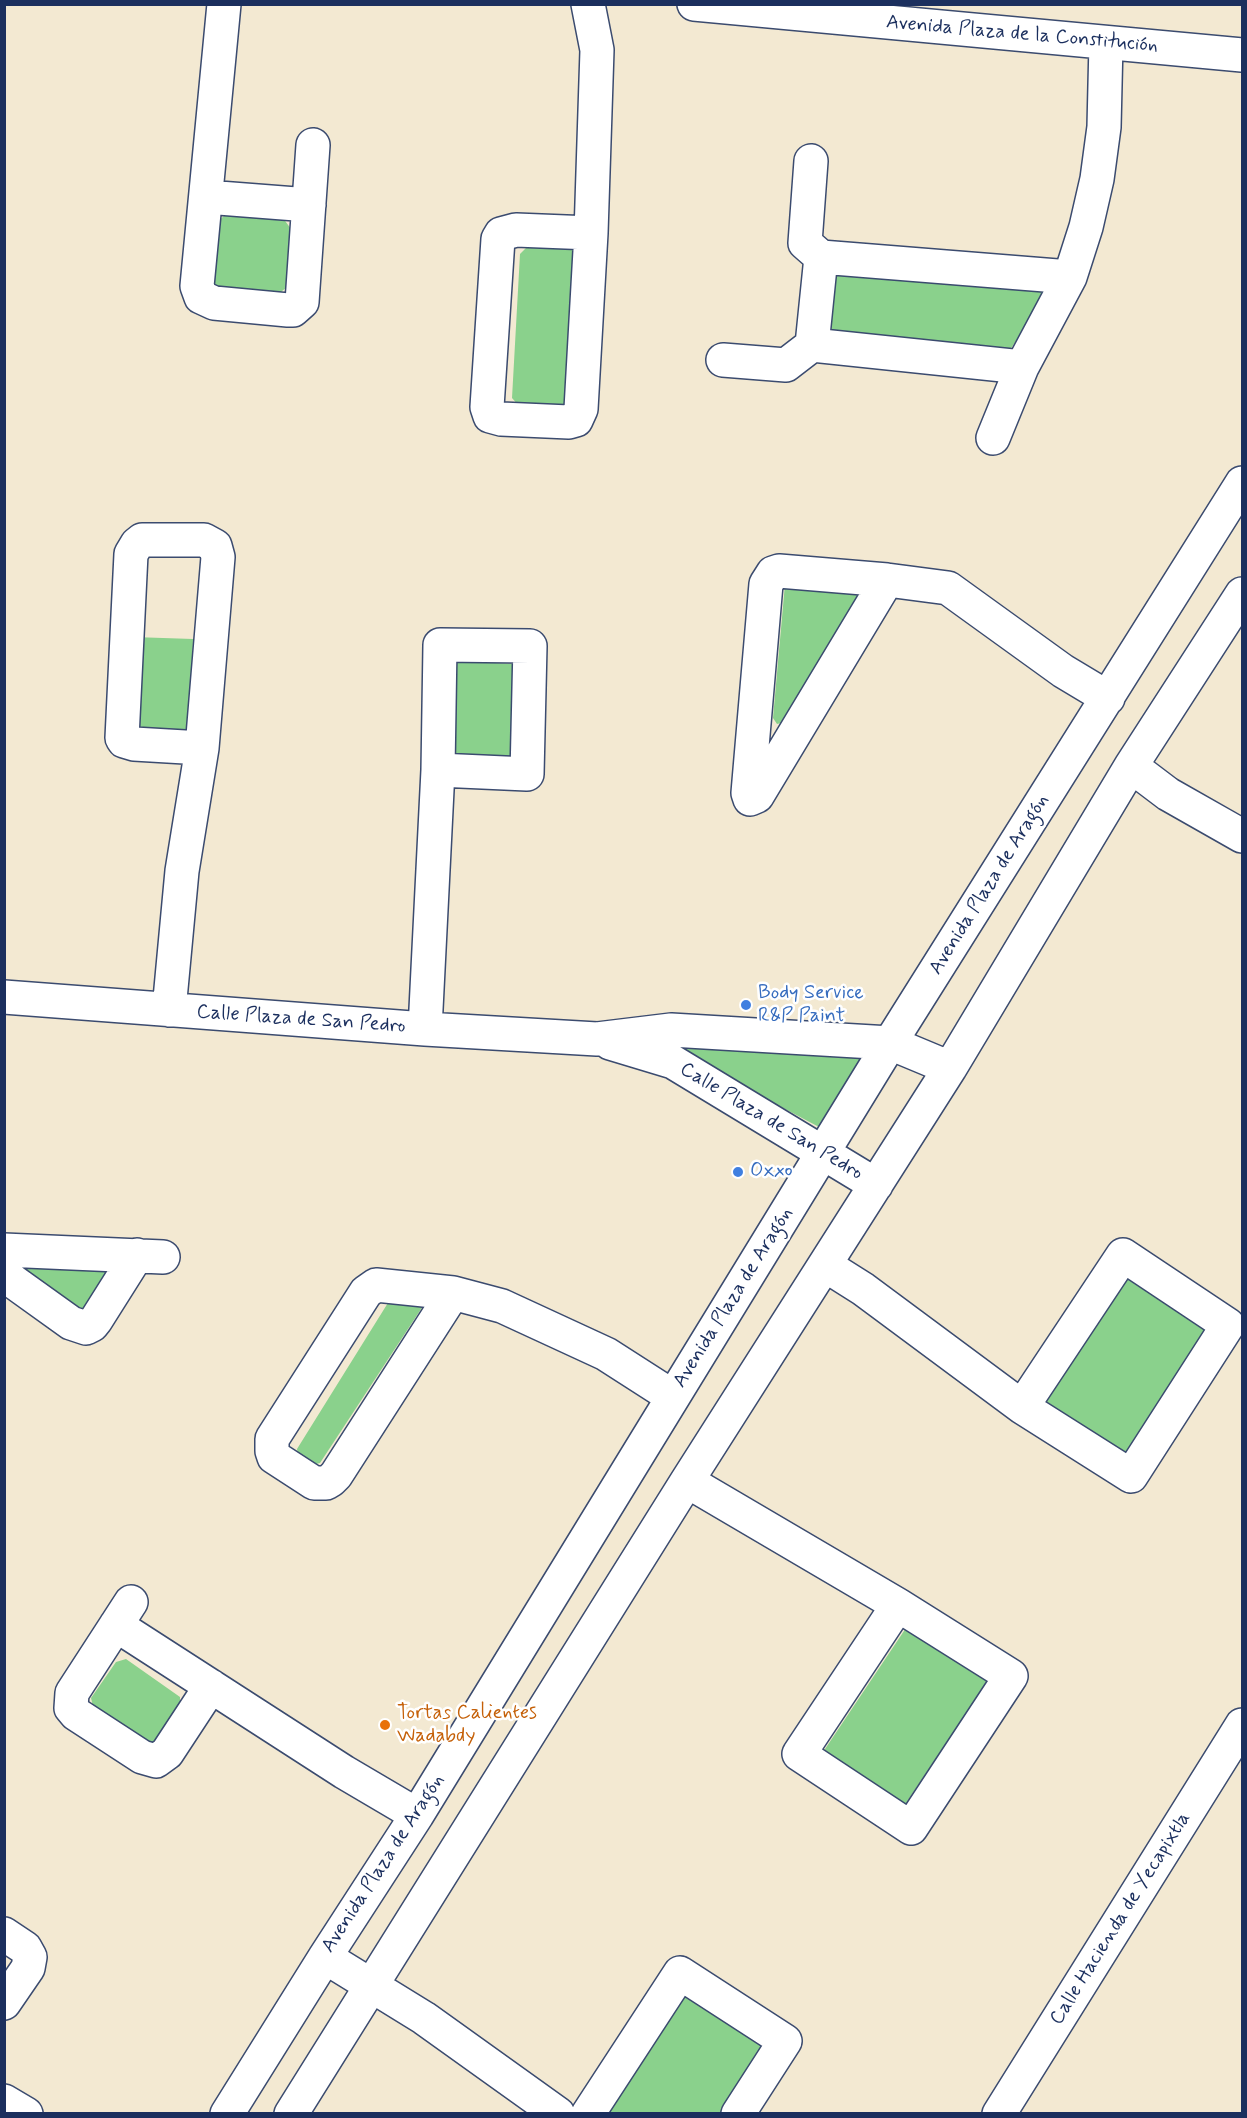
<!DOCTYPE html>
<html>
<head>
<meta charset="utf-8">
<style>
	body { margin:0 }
	#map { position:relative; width:1247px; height:2118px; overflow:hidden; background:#f3e9d2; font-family:Mynerve,sans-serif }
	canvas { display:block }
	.frame { position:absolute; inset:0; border:6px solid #1b2f5e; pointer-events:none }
</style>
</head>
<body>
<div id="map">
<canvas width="1247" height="2118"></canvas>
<div class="frame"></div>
</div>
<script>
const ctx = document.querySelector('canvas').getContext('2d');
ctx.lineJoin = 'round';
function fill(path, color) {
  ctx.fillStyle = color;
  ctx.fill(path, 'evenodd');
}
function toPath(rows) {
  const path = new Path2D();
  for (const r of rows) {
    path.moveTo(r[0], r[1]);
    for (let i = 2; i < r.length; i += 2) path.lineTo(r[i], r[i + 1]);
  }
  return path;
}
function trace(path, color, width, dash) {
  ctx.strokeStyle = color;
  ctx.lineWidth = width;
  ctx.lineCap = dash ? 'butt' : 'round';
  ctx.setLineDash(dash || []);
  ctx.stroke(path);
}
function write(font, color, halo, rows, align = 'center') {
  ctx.font = font + ' Mynerve,sans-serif';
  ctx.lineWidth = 5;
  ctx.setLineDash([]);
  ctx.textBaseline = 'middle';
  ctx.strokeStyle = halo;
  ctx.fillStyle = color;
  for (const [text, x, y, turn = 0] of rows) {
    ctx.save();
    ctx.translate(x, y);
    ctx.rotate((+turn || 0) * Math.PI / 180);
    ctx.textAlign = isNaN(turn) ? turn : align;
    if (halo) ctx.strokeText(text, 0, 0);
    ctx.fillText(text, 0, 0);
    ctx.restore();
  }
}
const green = toPath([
	[225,215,283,218,291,229,287,287,276,296,219,291,210,279,214,225],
	[528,246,572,248,578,254,570,400,560,409,520,407,512,398,520,254],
	[834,268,1041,287,1046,295,1008,353,829,337],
	[785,584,866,594,785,722,777,724,773,718],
	[133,637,193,639,191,735,130,733],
	[455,661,516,664,513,760,453,758],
	[685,1044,865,1054,819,1127,679,1053,679,1048],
	[23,1265,111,1266,83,1312,24,1271],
	[1128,1276,1210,1330,1123,1460,1042,1407],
	[391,1298,425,1303,320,1463,308,1466,299,1461,297,1449],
	[908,1625,989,1679,902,1809,821,1755],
	[126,1659,180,1697,180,1706,154,1742,143,1742,94,1710,91,1698,116,1662],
	[684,1994,765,2047,720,2113,604,2114]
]);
const minor = toPath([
	[224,4,197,286,201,297,214,303,288,310,293,310,302,302,313,145],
	[588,4,597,50,591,233,581,409,576,420,569,422,501,419,490,416,487,407,498,239,501,234,516,230,591,233],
	[694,4,1242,55],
	[811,161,805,243,821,257],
	[206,197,309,205],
	[812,345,821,257,1070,277],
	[723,360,786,365,812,345,1022,367,1070,277,1086,227,1097,179,1104,127,1106,43],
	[993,438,1022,367],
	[887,580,757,796,750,799,748,793,766,584,773,573,779,571,887,580,948,588,1063,671,1108,698],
	[1131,766,1168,794,1242,836],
	[4,997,425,1029,597,1039,671,1030,890,1043,950,1068],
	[169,1010,182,871,202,748,218,557,215,546,204,540,142,540,137,544,131,554,122,738,124,741,134,744,202,748],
	[425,1029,438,770,440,645,530,646,527,774,438,770],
	[610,1043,673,1062,876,1185],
	[4,1250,163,1257],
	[825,1265,863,1289,1022,1407,1131,1476,1228,1325,1123,1255,1022,1407],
	[4,1275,71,1323,86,1328,92,1325,96,1320,137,1255],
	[453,1293,336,1475,331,1480,326,1483,314,1483,274,1457,272,1451,272,1439,366,1292,376,1285,453,1293,502,1306,606,1354,673,1397],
	[687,1481,898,1605,1011,1676,911,1828,799,1754,898,1605],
	[131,1602,72,1693,71,1708,76,1714,142,1757,156,1761,167,1753,211,1686],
	[116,1625,344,1772,417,1815],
	[4,1934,25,1948,30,1957,28,1968,4,2003],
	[325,1957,424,2018,558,2114],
	[4,2101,26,2114],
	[227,2114,325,1957,417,1815,890,1043,1242,483],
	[291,2114,687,1481,950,1068,1131,766,1242,594],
	[588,2114,680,1973,785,2041,738,2114],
	[999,2114,1242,1725]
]);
const markers = [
	[746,1005,6,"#3f7fe0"],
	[738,1172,6,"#3f7fe0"],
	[385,1725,6,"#e8710a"]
];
const streetNames = [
	["Avenida Plaza de la Constitución",1022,35,5],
	["Avenida Plaza de Aragón",990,885,-58],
	["Calle Plaza de San Pedro",301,1020,4],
	["Calle Plaza de San Pedro",771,1122,31],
	["Avenida Plaza de Aragón",734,1298,-58],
	["Avenida Plaza de Aragón",384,1864,-57],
	["Calle Hacienda de Yecapixtla",1121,1919,-58]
];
const shopNames = [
	["Body Service",758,994],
	["R&P Paint",758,1017],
	["Oxxo",750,1172]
];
const foodNames = [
	["Tortas Calientes",397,1714],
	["Wadabdy",397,1737]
];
fill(green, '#8ad18c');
trace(minor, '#3b4b6f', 36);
trace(minor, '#fff', 33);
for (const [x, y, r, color] of markers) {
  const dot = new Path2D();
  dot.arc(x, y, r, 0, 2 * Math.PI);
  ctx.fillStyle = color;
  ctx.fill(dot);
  trace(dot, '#fff', 2);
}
write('20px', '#1b2f5e', '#fff', streetNames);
write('20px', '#366cbe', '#fff', shopNames, 'left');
write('20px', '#c56008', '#fff', foodNames, 'left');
</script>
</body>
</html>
